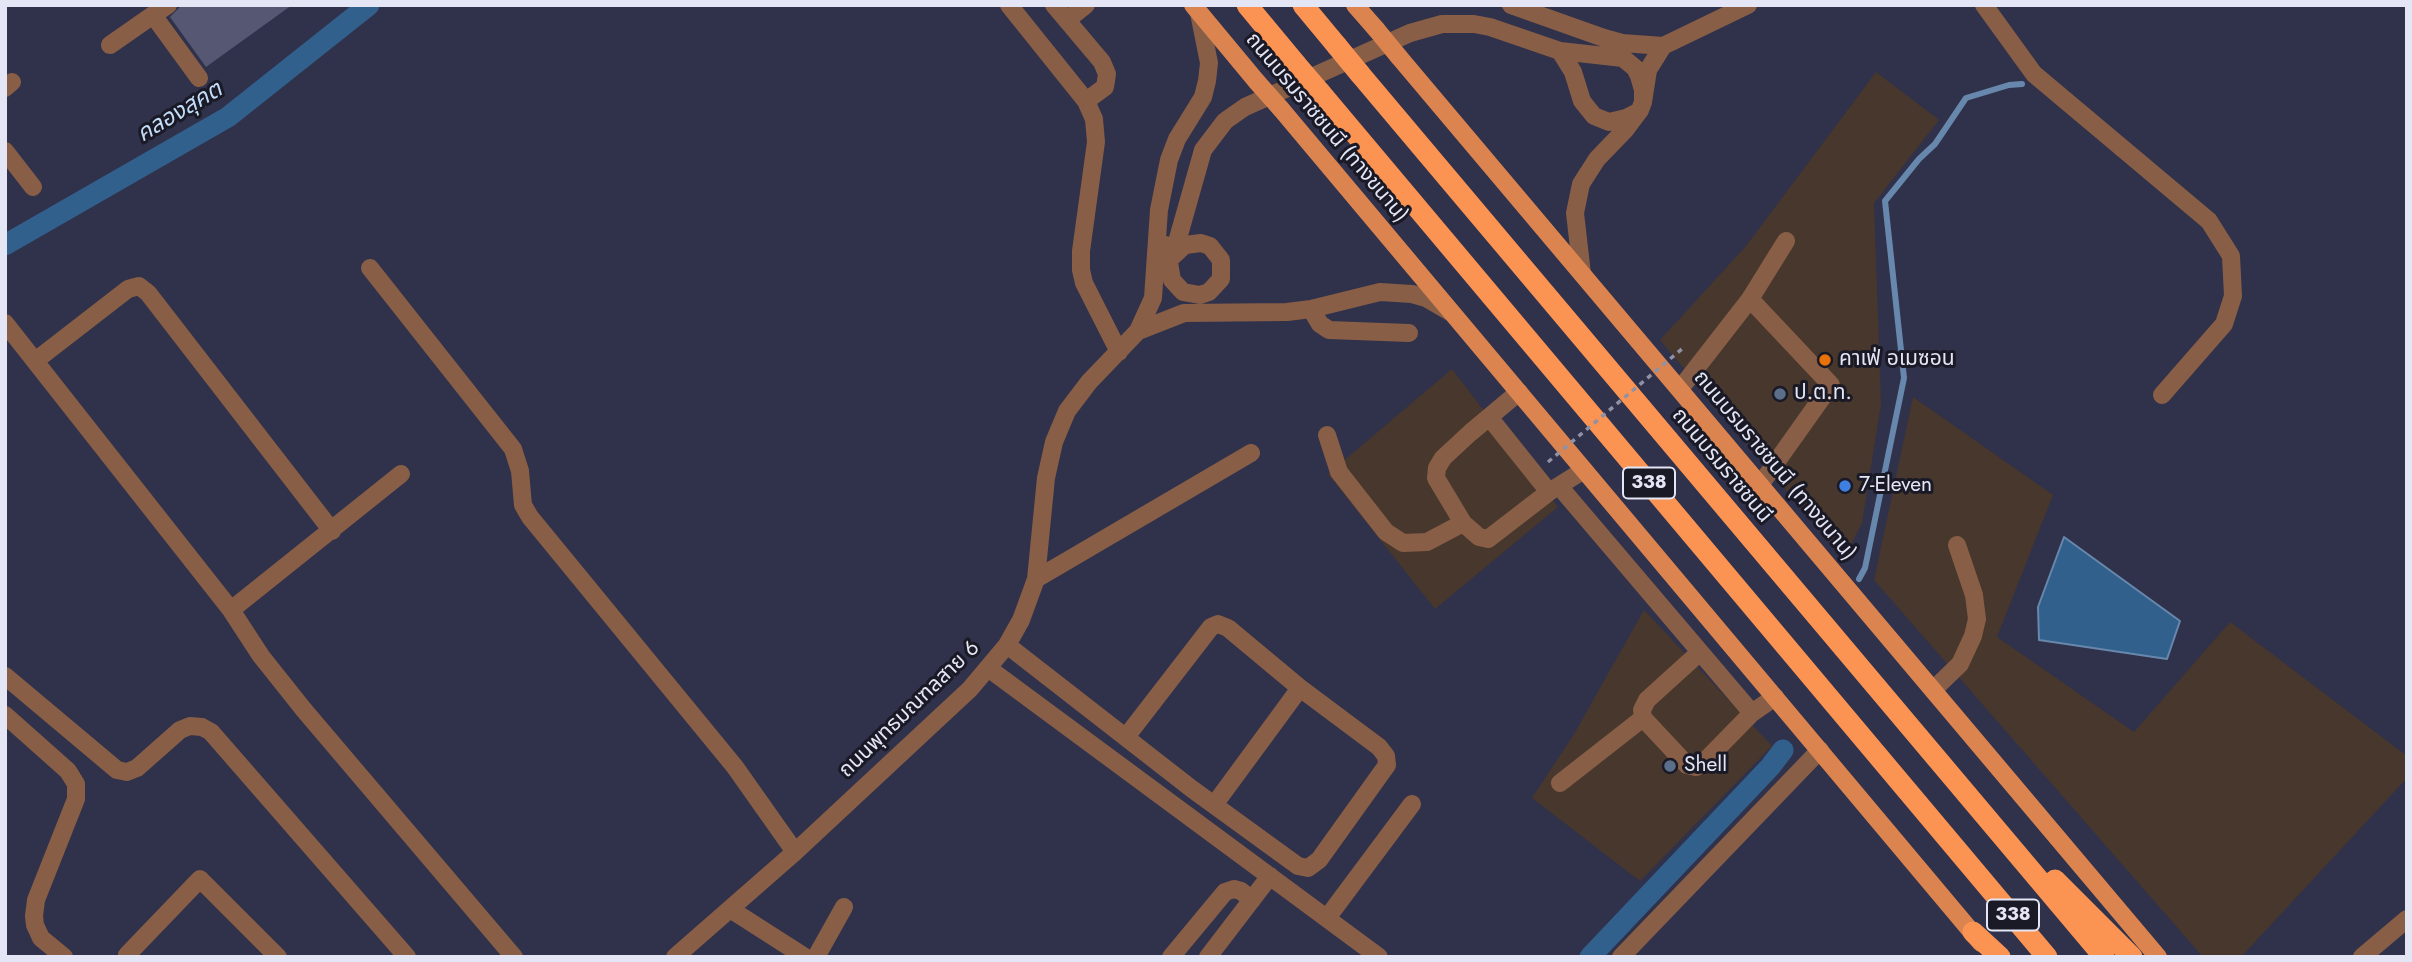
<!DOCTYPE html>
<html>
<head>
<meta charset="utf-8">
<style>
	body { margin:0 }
	#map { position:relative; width:2412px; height:962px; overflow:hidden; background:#30314a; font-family:Jost,sans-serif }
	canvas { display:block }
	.frame { position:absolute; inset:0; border:7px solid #e4e6f6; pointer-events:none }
</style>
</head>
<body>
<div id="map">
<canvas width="2412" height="962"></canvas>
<div class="frame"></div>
</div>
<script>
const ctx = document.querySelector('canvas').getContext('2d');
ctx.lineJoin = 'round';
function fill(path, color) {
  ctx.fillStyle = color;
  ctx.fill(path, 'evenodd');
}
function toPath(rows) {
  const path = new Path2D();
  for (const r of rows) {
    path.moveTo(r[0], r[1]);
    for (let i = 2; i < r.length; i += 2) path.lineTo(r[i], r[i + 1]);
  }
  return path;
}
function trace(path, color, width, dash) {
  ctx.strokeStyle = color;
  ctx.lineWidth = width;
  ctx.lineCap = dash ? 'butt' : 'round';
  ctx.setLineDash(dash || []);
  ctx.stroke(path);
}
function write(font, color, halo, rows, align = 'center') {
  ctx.font = font + ' Jost,"Noto Sans Thai",sans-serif';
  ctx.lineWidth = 6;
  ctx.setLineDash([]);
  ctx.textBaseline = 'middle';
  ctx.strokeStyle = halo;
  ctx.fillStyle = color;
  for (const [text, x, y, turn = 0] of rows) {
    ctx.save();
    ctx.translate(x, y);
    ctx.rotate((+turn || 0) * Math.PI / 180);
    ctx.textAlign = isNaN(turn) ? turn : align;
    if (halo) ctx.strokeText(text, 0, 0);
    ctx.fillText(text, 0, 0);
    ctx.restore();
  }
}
const commercial = toPath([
	[1876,72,1939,120,1874,203,1881,404,1862,523,1844,559,1660,340,1746,246],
	[1452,369,1558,507,1435,609,1328,474],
	[1913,397,2053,495,1997,637,2134,732,2230,622,2407,756,2407,778,2241,957,2203,957,1874,580],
	[1644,610,1772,746,1640,881,1532,798,1574,734]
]);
const water = toPath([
	[2064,537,2180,621,2167,659,2039,640,2038,607,2064,537]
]);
const stream = toPath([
	[1859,579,1865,568,1904,378,1885,201,1919,159,1935,144,1966,98,2009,85,2022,84]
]);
const canal = toPath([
	[5,245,228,117,369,5],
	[1590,957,1770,767,1783,750]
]);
const building = toPath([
	[182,5,292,5,206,67,170,17]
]);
const minor = toPath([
	[168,5,153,15,199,78],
	[1009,5,1086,101,1094,119,1096,142,1081,251,1081,270,1084,283,1119,352],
	[1054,5,1102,62,1107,74,1105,87,1086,101],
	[1511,5,1604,38,1622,43,1663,46,1748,5],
	[1984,5,2034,74,2209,221,2231,256,2233,296,2224,324,2162,395],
	[1067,20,1086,5],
	[110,45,153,15],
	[1560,51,1573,72,1582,101,1594,116,1609,122,1626,118,1638,112],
	[5,88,12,82],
	[5,151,33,187],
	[1166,245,1172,280,1183,292,1200,295,1209,292,1221,279,1221,260,1210,246,1201,243,1185,245,1172,257],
	[1173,256,1203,150,1225,121,1245,107,1410,33,1442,24,1474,24,1490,27,1560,51,1623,58,1635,68,1639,76,1643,90,1643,102],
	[370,268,513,449,520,471,523,505,530,517,735,767,795,852],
	[1582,274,1575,213,1581,184,1597,159,1625,130,1640,110,1643,102,1648,70,1663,46],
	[1750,299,1786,241],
	[1311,309,1320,324,1329,330,1409,333],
	[5,323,231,610,261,656,304,710,514,957],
	[1138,331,1184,313,1287,312,1311,309,1380,292,1412,294,1426,298,1450,312],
	[35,361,128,289,139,286,148,293,332,531],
	[1680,389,1750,299,1831,385,1760,485],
	[1519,392,1470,433,1443,458,1437,468,1436,478,1463,523,1479,537,1488,539,1549,492,1584,470],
	[1489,417,1549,492],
	[1327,435,1339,472,1386,532,1403,543,1427,542,1463,523],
	[1559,486,1752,713,1775,697],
	[1036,579,1251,453],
	[231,610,401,474],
	[1007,645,1192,789,1298,866,1308,868,1319,860,1387,765,1386,756,1379,747,1300,688],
	[1700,652,1647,700,1642,710,1643,718,1687,765,1696,767,1704,762,1752,713],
	[988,668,1379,957],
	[5,676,117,770,127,772,137,768,180,730,190,726,202,727,211,732,407,957],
	[1933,690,1960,664,1973,636,1977,619,1974,595,1957,545],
	[5,715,68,771,76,784,76,799,36,900,34,916,35,925,41,938,64,957],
	[1126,737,1211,627,1218,624,1228,628,1300,688,1214,805],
	[1560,783,1643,718],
	[730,909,805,957],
	[1327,918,1412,804],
	[129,957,127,955,200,879,278,957],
	[675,957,795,852,970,689,1007,645,1021,620,1036,579,1046,478,1054,442,1067,411,1089,382,1138,331,1153,298,1159,210,1169,160,1177,139,1203,97,1207,81,1209,63,1199,13],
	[816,957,844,907],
	[1171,957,1225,892,1234,889,1241,891,1252,900],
	[1208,957,1270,876],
	[1621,957,1820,750],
	[2362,957,2407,919]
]);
const major = toPath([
	[1193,5,1257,82],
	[1355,5,1376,29],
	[1399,57,2158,957],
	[1281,109,1981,943]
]);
const highway = toPath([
	[1247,5,1296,64],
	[1303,5,1337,46],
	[1360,74,2104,957],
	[1320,92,2047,957],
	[2055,880,2132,957],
	[1973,932,2000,957]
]);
const pathBridge = toPath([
	[1548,462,1683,348]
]);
const majorBridge = toPath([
	[1376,29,1399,57],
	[1257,82,1281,109]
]);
const highwayBridge = toPath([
	[1337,46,1360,74],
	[1296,64,1320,92]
]);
const markers = [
	[1825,360,7,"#e8710a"],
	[1780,394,7,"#5c6f8a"],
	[1845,486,7,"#3f7fe0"],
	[1670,766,7,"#5c6f8a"]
];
const shields = [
	[1649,483,52],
	[2013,915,52]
];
const shieldNames = [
	["338",1649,483],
	["338",2013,915]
];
const streetNames = [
	["ถนนบรมราชชนนี (ทางขนาน)",1326,128,50],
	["ถนนบรมราชชนนี",1721,466,50],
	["ถนนบรมราชชนนี (ทางขนาน)",1774,466,50],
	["ถนนพุทธมณฑลสาย 6",910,710,-44]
];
const poiNames = [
	["คาเฟ่ อเมซอน",1839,360],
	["ป.ต.ท.",1794,394],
	["7-Eleven",1859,486],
	["Shell",1684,766]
];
const waterNames = [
	["คลองสุคต",180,113,-31]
];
fill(commercial, '#48372d');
fill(water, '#32608d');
trace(water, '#6788ac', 2);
trace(stream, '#6788ac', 6);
trace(canal, '#32608d', 21);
fill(building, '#565873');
trace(minor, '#885e46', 18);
trace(major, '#db8450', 18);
trace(highway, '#fb9353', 21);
trace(pathBridge, '#8f91a5', 3.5, [5, 5]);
trace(majorBridge, '#db8450', 18);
trace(highwayBridge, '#fb9353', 21);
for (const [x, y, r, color] of markers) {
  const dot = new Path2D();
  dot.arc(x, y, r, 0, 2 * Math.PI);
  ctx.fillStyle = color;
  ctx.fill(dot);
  trace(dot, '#1a1a26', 2.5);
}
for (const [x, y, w] of shields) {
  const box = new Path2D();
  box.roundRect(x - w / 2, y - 15.5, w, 31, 5);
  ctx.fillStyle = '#1a1a26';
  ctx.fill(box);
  trace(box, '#e4e6f6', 2);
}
write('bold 19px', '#e4e6f6', null, shieldNames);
write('21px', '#e4e6f6', '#1a1a26', streetNames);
write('21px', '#e4e6f6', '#1a1a26', poiNames, 'left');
write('italic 23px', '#c3ddf9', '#1a1a26', waterNames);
</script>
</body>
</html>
